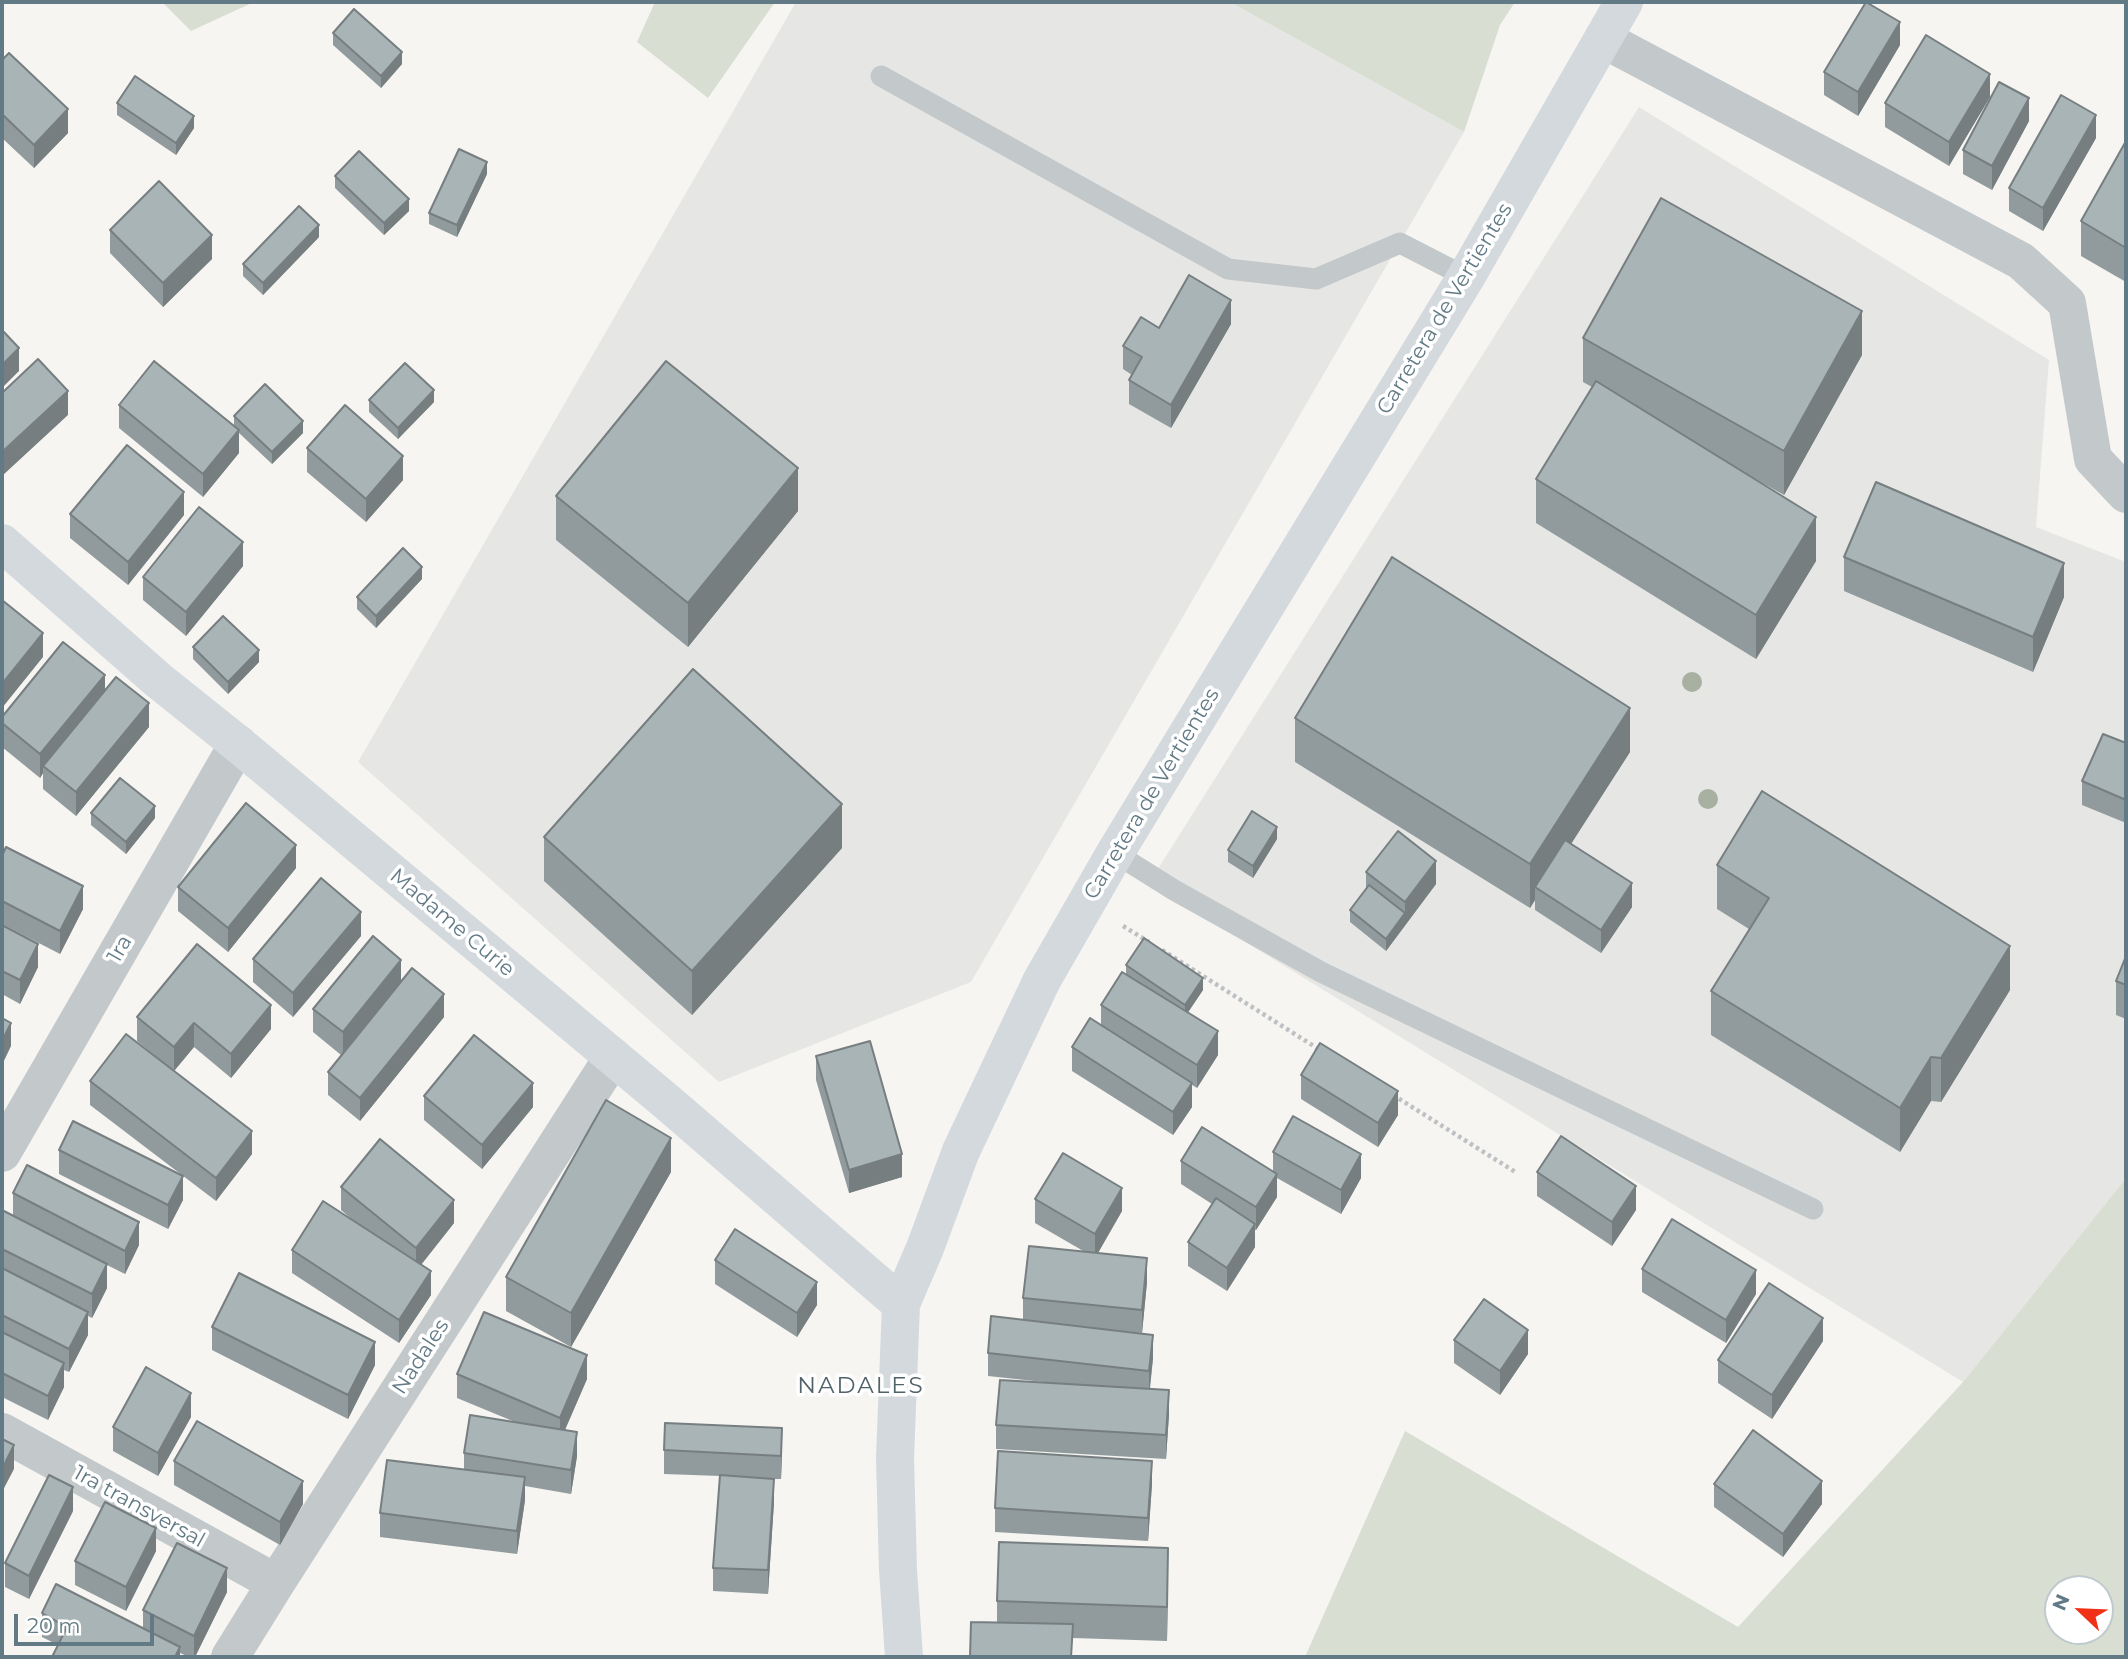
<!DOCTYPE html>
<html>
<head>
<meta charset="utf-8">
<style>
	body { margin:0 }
	#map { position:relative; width:2128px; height:1659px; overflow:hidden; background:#f6f5f2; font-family:Montserrat,sans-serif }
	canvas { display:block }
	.frame { position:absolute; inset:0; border:4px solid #627a85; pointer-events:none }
	.north { position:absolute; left:2044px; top:1575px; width:70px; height:70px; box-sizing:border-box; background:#fff; border:2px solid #c0cace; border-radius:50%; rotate:293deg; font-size:19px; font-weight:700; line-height:28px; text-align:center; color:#627a85 }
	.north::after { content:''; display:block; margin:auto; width:24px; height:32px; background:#f03017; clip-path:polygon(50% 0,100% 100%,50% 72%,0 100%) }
	.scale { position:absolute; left:14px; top:1614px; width:140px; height:32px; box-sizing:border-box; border:4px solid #627a85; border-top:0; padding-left:9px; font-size:21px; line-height:24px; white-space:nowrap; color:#627a85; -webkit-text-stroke:5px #fff; paint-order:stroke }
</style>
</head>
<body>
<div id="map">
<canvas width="2128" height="1659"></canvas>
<div class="frame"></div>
<div class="north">N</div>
<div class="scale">20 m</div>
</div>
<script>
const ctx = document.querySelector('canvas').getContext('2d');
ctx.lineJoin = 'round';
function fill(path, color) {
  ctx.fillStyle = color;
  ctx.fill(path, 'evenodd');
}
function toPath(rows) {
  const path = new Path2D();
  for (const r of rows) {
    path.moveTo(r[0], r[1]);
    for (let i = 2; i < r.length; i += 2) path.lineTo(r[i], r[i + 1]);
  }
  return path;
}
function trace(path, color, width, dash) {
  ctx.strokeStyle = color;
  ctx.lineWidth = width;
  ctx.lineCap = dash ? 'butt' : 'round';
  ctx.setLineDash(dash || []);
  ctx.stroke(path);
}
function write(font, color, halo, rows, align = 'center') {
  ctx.font = font + ' Montserrat,sans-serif';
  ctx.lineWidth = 7;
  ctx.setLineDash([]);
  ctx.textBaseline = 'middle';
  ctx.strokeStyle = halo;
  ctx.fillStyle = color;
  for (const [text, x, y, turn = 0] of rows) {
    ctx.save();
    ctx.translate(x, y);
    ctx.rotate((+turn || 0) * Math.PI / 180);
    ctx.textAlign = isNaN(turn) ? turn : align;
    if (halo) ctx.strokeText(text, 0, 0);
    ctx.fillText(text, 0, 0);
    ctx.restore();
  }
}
const built = toPath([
	[796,2,1230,2,1464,132,971,982,719,1082,358,762],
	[1639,107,2049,360,2036,527,2126,562,2126,1178,1963,1382,1149,883]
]);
const green = toPath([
	[162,2,254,2,191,31],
	[655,2,775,2,708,98,637,42],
	[1230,2,1515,2,1500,25,1464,132],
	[2126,1178,2126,1657,1305,1657,1405,1431,1738,1627,1963,1382],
	[2058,1589,2100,1589,2100,1631,2058,1631]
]);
const path = toPath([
	[1123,926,1149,942],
	[1162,950,1320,1050],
	[1393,1095,1517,1173]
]);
const service = toPath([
	[881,76,1228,269,1316,279,1400,243,1466,277],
	[1115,853,1174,890,1321,972,1813,1209]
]);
const minor = toPath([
	[1603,39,2021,261,2067,303,2093,459,2126,494],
	[2,1153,238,744],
	[2,1432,276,1583],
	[230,1657,276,1583,613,1057]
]);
const secondary = toPath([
	[2,543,158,680,238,744,667,1102,901,1304],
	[904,1657,898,1570,895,1458,901,1304,925,1248,961,1151,1042,980,1115,853,1466,277,1624,2]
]);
const trees = [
	[1692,682],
	[1708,799]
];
const wall = toPath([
	[333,33,402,64,381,88,333,45],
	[1900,45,1858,116,1824,95,1824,72],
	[2,60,68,133,34,168,2,138],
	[1990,97,1949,166,1885,127,1885,103],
	[117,103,194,128,176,155,117,115],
	[2029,121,1992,190,1963,174,1963,150],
	[2096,138,2043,231,2009,211,2009,188],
	[2126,141,2126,282,2081,256,2081,221],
	[487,174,457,237,429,224,429,213],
	[335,176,409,211,384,235,335,188],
	[110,230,212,259,163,307,110,253],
	[319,237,263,295,243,276,243,264],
	[1231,324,1171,428,1129,404,1129,380,1132,375,1123,369,1123,346,1159,328],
	[1583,338,1862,355,1784,495,1741,471,1816,561,1756,659,1536,523,1536,479,1592,387,1583,382],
	[369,400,434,402,398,439,369,412],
	[119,405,234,426,234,416,303,433,272,464,239,433,239,453,203,497,119,428],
	[307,448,403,480,366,522,307,472],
	[556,496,798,511,688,647,556,540],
	[70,514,184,515,128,585,70,538],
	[1844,557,2064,597,2033,672,1844,591],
	[243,566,186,636,143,600,143,577],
	[422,579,376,628,357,609,357,597],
	[193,647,259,662,228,694,193,659],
	[105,691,149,727,76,816,43,789,43,773,40,778,2,747,2,717],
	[1295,718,1630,752,1571,843,1632,907,1601,953,1535,910,1535,900,1530,908,1295,762],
	[2126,743,2126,823,2082,805,2082,781],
	[91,813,155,818,126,854,91,825],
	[544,837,842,848,692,1015,544,881],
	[1277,839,1253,878,1228,862,1228,850],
	[2,856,83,909,60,954,2,924],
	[1717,865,2010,990,1941,1102,1931,1101,1900,1152,1711,1035,1711,991,1749,929,1717,909],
	[296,868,228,952,178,911,178,887],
	[1366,872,1436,884,1386,951,1350,922,1350,910,1366,889],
	[2,925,38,967,20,1004,2,994],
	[361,936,293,1017,253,982,253,959],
	[2126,956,2126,1019,2116,1015,2116,981],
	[1126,965,1203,990,1187,1013,1218,1055,1197,1088,1192,1085,1192,1107,1173,1135,1072,1071,1072,1047,1101,1025,1101,1005,1126,975],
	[401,981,444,1017,360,1121,328,1095,328,1072,341,1055,313,1032,313,1009],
	[137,1017,271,1029,231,1078,194,1047,174,1071,137,1041],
	[816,1056,902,1177,849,1193,816,1080],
	[1301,1075,1398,1115,1378,1147,1301,1099],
	[90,1081,252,1154,216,1201,90,1105],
	[424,1096,533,1107,482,1169,424,1120],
	[59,1150,183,1200,168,1229,59,1174],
	[1273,1152,1361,1178,1341,1214,1277,1178,1277,1197,1256,1230,1255,1230,1255,1247,1227,1291,1188,1266,1188,1242,1212,1204,1181,1184,1181,1161,1273,1171],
	[671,1172,571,1347,506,1311,506,1277],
	[1537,1172,1636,1210,1612,1246,1537,1196],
	[341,1187,454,1223,421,1265,431,1295,399,1343,292,1273,292,1250,356,1223,341,1210],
	[13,1193,139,1245,125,1274,107,1265,107,1288,92,1318,88,1316,88,1335,69,1372,64,1370,64,1387,48,1420,2,1397,2,1210,13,1216],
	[1035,1199,1122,1211,1098,1253,1147,1282,1142,1333,1102,1329,1153,1358,1150,1389,1169,1414,1166,1459,996,1449,996,1425,1053,1383,988,1376,988,1353,1023,1320,1023,1298,1085,1252,1035,1223],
	[715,1260,817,1305,797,1337,715,1284],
	[1642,1269,1756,1294,1726,1343,1642,1292],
	[212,1327,375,1365,348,1419,212,1350],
	[1454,1340,1528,1354,1500,1395,1454,1363],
	[1823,1341,1772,1419,1718,1383,1718,1360],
	[457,1374,587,1379,565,1430,577,1456,571,1494,525,1486,525,1500,517,1554,380,1537,380,1513,464,1469,464,1453,515,1422,457,1398],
	[191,1417,158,1476,113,1451,113,1427],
	[664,1450,782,1452,781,1479,774,1479,774,1502,768,1594,713,1591,713,1568,720,1476,664,1474],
	[174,1461,303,1504,280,1545,174,1485],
	[1152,1484,1148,1541,995,1532,995,1508],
	[1714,1484,1822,1504,1783,1557,1714,1507],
	[73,1511,29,1599,5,1587,5,1563],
	[156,1551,126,1611,75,1585,75,1561],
	[1168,1582,1167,1641,1073,1638,997,1623,997,1601],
	[227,1592,195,1657,189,1657,180,1653,180,1657,58,1645,42,1637,42,1613,143,1628,143,1610]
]);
const shadedWall = toPath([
	[1900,22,1900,45,1858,116,1858,92],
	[402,52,402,64,381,88,381,76],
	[1990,74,1990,97,1949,166,1949,142],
	[2029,98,2029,121,1992,190,1992,166],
	[68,109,68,133,34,168,34,145],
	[2096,115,2096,138,2043,231,2043,208],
	[194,116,194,128,176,155,176,143],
	[487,162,487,174,457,237,457,225],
	[409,199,409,211,384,235,384,223],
	[319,225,319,237,263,295,263,283],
	[212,235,212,259,163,307,163,283],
	[1231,300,1231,324,1171,428,1171,405],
	[1862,311,1862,355,1784,495,1784,451],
	[19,348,19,371,2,388,2,365],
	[434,390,434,402,398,439,398,428],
	[68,391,68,415,2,476,2,452],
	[303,421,303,433,272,464,272,452],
	[239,430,239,453,203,497,203,474],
	[403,456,403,480,366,522,366,499],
	[798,468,798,511,688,647,688,603],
	[184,492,184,515,128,585,128,562],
	[1816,517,1816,561,1756,659,1756,615],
	[243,542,243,566,186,636,186,612],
	[2064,563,2064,597,2033,672,2033,637],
	[422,567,422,579,376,628,376,616],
	[43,633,43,657,2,708,2,684],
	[259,650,259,662,228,694,228,682],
	[105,675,105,698,43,766,43,773,40,778,40,754],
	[149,703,149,727,76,816,76,792],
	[1630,708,1630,752,1541,891,1535,887,1535,900,1530,908,1530,864],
	[842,804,842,848,692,1015,692,971],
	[155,806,155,818,126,854,126,842],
	[1277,827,1277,839,1253,878,1253,866],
	[296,845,296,868,228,952,228,928],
	[1436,861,1436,884,1386,951,1386,939,1405,913,1405,902],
	[1632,883,1632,907,1601,953,1601,930],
	[83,886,83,909,60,954,60,931],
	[361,912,361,936,293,1017,293,993],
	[38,944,38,967,20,1004,20,980],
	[2010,946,2010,990,1941,1102,1941,1058],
	[401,960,401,983,343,1056,343,1032],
	[1203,978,1203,990,1185,1017,1185,1005],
	[444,994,444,1017,360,1121,360,1098],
	[271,1005,271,1029,231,1078,231,1054],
	[11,1023,11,1046,2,1065,2,1041],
	[194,1023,194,1047,174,1071,174,1047],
	[1218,1031,1218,1055,1197,1088,1197,1065],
	[1931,1057,1931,1101,1900,1152,1900,1108],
	[533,1083,533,1107,482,1169,482,1145],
	[1192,1083,1192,1107,1173,1135,1173,1112],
	[1398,1091,1398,1115,1378,1147,1378,1123],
	[252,1131,252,1154,216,1201,216,1178],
	[671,1138,671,1172,571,1347,571,1313],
	[902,1154,902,1177,849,1193,849,1170],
	[1361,1154,1361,1178,1341,1214,1341,1190],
	[1277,1174,1277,1197,1256,1230,1256,1207],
	[183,1176,183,1200,168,1229,168,1205],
	[1636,1186,1636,1210,1612,1246,1612,1222],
	[1122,1188,1122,1211,1095,1258,1095,1234],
	[454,1200,454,1223,416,1271,416,1248],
	[139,1222,139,1245,125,1274,125,1251],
	[1255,1224,1255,1247,1227,1291,1227,1268],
	[1147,1258,1147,1282,1142,1333,1142,1310],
	[107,1264,107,1288,92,1318,92,1294],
	[1756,1270,1756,1294,1726,1343,1726,1320],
	[431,1271,431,1295,399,1343,399,1320],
	[817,1282,817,1305,797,1337,797,1313],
	[88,1312,88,1335,69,1372,69,1349],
	[1823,1318,1823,1341,1772,1419,1772,1395],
	[1528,1330,1528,1354,1500,1395,1500,1371],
	[1153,1335,1153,1358,1149,1394,1149,1371],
	[375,1342,375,1365,348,1419,348,1395],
	[587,1355,587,1379,560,1441,560,1418],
	[64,1363,64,1387,48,1420,48,1396],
	[1169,1390,1169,1414,1166,1459,1166,1435],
	[191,1393,191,1417,158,1476,158,1453],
	[782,1428,782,1452,781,1479,781,1456],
	[577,1432,577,1456,571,1494,571,1470],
	[14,1445,14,1469,2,1492,2,1469],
	[1152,1461,1152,1484,1148,1541,1148,1518],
	[525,1477,525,1500,517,1554,517,1531],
	[774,1479,774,1502,768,1594,768,1570],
	[303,1481,303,1504,280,1545,280,1522],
	[1822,1481,1822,1504,1783,1557,1783,1534],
	[73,1487,73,1511,29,1599,29,1576],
	[156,1528,156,1551,126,1611,126,1587],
	[1168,1548,1168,1582,1167,1641,1167,1607],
	[227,1568,227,1592,195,1657,194,1657,194,1636],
	[180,1647,180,1657,175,1657]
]);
const building = toPath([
	[1866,2,1900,22,1858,92,1824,72,1866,2],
	[354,9,402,52,381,76,333,33,354,9],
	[1926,35,1990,74,1949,142,1885,103,1926,35],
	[9,53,68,109,34,145,2,114,2,60,9,53],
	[135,76,194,116,176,143,117,103,135,76],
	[1999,82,2029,98,1992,166,1963,150,1999,82],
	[2061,95,2096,115,2043,208,2009,188,2061,95],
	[2126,141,2126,248,2081,221,2126,141],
	[459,149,487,162,457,225,429,213,459,149],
	[359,151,409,199,384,223,335,176,359,151],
	[159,181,212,235,163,283,110,230,159,181],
	[1661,198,1862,311,1784,451,1583,338,1661,198],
	[299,206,319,225,263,283,243,264,299,206],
	[1189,275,1231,300,1171,405,1129,380,1142,357,1123,346,1141,317,1159,328,1189,275],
	[2,330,19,348,2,365,2,330],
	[38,359,68,391,2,452,2,393,38,359],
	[154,361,239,430,203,474,119,405,154,361],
	[666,361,798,468,688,603,556,496,666,361],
	[405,363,434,390,398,428,369,400,405,363],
	[1596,381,1816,517,1756,615,1536,479,1596,381],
	[265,384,303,421,272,452,234,416,265,384],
	[345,405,403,456,366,499,307,448,345,405],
	[127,445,184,492,128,562,70,514,127,445],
	[1876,482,2064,563,2033,637,1844,557,1876,482],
	[199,507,243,542,186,612,143,577,199,507],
	[403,548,422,567,376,616,357,597,403,548],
	[1392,557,1630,708,1530,864,1295,718,1392,557],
	[2,600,43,633,2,684,2,600],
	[223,616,259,650,228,682,193,647,223,616],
	[63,642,105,675,40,754,2,723,2,717,63,642],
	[693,669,842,804,692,971,544,837,693,669],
	[116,677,149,703,76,792,43,766,116,677],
	[2103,734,2126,743,2126,800,2082,781,2103,734],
	[120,778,155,806,126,842,91,813,120,778],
	[1762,791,2010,946,1941,1058,1931,1057,1900,1108,1711,991,1769,898,1717,865,1762,791],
	[246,803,296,845,228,928,178,887,246,803],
	[1252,811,1277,827,1253,866,1228,850,1252,811],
	[1398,831,1436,861,1405,902,1366,872,1398,831],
	[1565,840,1632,883,1601,930,1535,887,1565,840],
	[6,847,83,886,60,931,2,901,2,856,6,847],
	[321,878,361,912,293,993,253,959,321,878],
	[1369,885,1405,913,1386,939,1350,910,1369,885],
	[2,925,38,944,20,980,2,971,2,925],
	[373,936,401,960,343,1032,313,1009,373,936],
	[1144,938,1203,978,1185,1005,1126,965,1144,938],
	[197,944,271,1005,231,1054,194,1023,174,1047,137,1017,197,944],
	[2126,956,2126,985,2116,981,2126,956],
	[412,968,444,994,360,1098,328,1072,412,968],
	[1122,972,1218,1031,1197,1065,1101,1005,1122,972],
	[2,1018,11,1023,2,1041,2,1018],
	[1090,1018,1192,1083,1173,1112,1072,1047,1090,1018],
	[126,1034,252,1131,216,1178,90,1081,126,1034],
	[474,1035,533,1083,482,1145,424,1096,474,1035],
	[870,1041,902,1154,849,1170,816,1056,870,1041],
	[1320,1043,1398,1091,1378,1123,1301,1075,1320,1043],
	[606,1100,671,1138,571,1313,506,1277,606,1100],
	[1293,1116,1361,1154,1341,1190,1273,1152,1293,1116],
	[73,1121,183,1176,168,1205,59,1150,73,1121],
	[1202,1127,1277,1174,1256,1207,1181,1161,1202,1127],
	[1561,1136,1636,1186,1612,1222,1537,1172,1561,1136],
	[380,1139,454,1200,416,1248,341,1187,380,1139],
	[1063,1153,1122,1188,1095,1234,1035,1199,1063,1153],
	[27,1165,139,1222,125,1251,13,1193,27,1165],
	[1216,1198,1255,1224,1227,1268,1188,1242,1216,1198],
	[323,1201,431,1271,399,1320,292,1250,323,1201],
	[2,1210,107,1264,92,1294,2,1249,2,1210],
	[1672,1219,1756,1270,1726,1320,1642,1269,1672,1219],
	[735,1229,817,1282,797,1313,715,1260,735,1229],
	[1029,1246,1147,1258,1142,1310,1023,1298,1029,1246],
	[2,1268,88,1312,69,1349,2,1315,2,1268],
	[239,1273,375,1342,348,1395,212,1327,239,1273],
	[1769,1283,1823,1318,1772,1395,1718,1360,1769,1283],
	[1484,1299,1528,1330,1500,1371,1454,1340,1484,1299],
	[484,1312,587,1355,560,1418,457,1374,484,1312],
	[991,1316,1153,1335,1149,1371,988,1353,991,1316],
	[2,1332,64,1363,48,1396,2,1373,2,1332],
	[146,1367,191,1393,158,1453,113,1427,146,1367],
	[1000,1380,1169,1390,1166,1435,996,1425,1000,1380],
	[470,1415,577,1432,571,1470,464,1453,470,1415],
	[197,1421,303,1481,280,1522,174,1461,197,1421],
	[665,1423,782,1428,781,1456,664,1450,665,1423],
	[1753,1430,1822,1481,1783,1534,1714,1484,1753,1430],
	[2,1439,14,1445,2,1469,2,1439],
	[998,1451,1152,1461,1148,1518,995,1508,998,1451],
	[387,1460,525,1477,517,1531,380,1513,387,1460],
	[49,1475,73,1487,29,1576,5,1563,49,1475],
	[720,1475,774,1479,768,1570,713,1568,720,1475],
	[105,1502,156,1528,126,1587,75,1561,105,1502],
	[999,1542,1168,1548,1167,1607,997,1601,999,1542],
	[177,1543,227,1568,194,1636,143,1610,177,1543],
	[56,1584,180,1647,175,1657,52,1657,67,1627,42,1613,56,1584],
	[971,1622,1073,1624,1071,1657,970,1657,971,1622]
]);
const streetNames = [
	["Carretera de Vertientes",1445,309,-59],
	["Carretera de Vertientes",1152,794,-59],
	["Madame Curie",452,923,40],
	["1ra",120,949,-60],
	["Nadales",421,1357,-57],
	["1ra transversal",139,1507,29]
];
const neighbourhoodNames = [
	["NADALES",861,1386]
];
fill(built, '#e6e7e5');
fill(green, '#d8ded2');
trace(path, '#bec1c3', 4.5, [3.5, 3.5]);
trace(service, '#c3c8ca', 21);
trace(minor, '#c3c8ca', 38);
trace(secondary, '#d3d9dd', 38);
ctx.fillStyle = '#a7b0a1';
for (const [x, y] of trees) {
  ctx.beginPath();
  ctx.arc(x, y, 10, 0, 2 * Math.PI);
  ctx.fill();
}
fill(wall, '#919b9d');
fill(shadedWall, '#767e80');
fill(building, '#a9b4b7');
trace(building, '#767e80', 2);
write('21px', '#627a85', '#fff', streetNames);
ctx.letterSpacing = '2px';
write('23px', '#51626a', '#fff', neighbourhoodNames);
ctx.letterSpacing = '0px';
</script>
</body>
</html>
